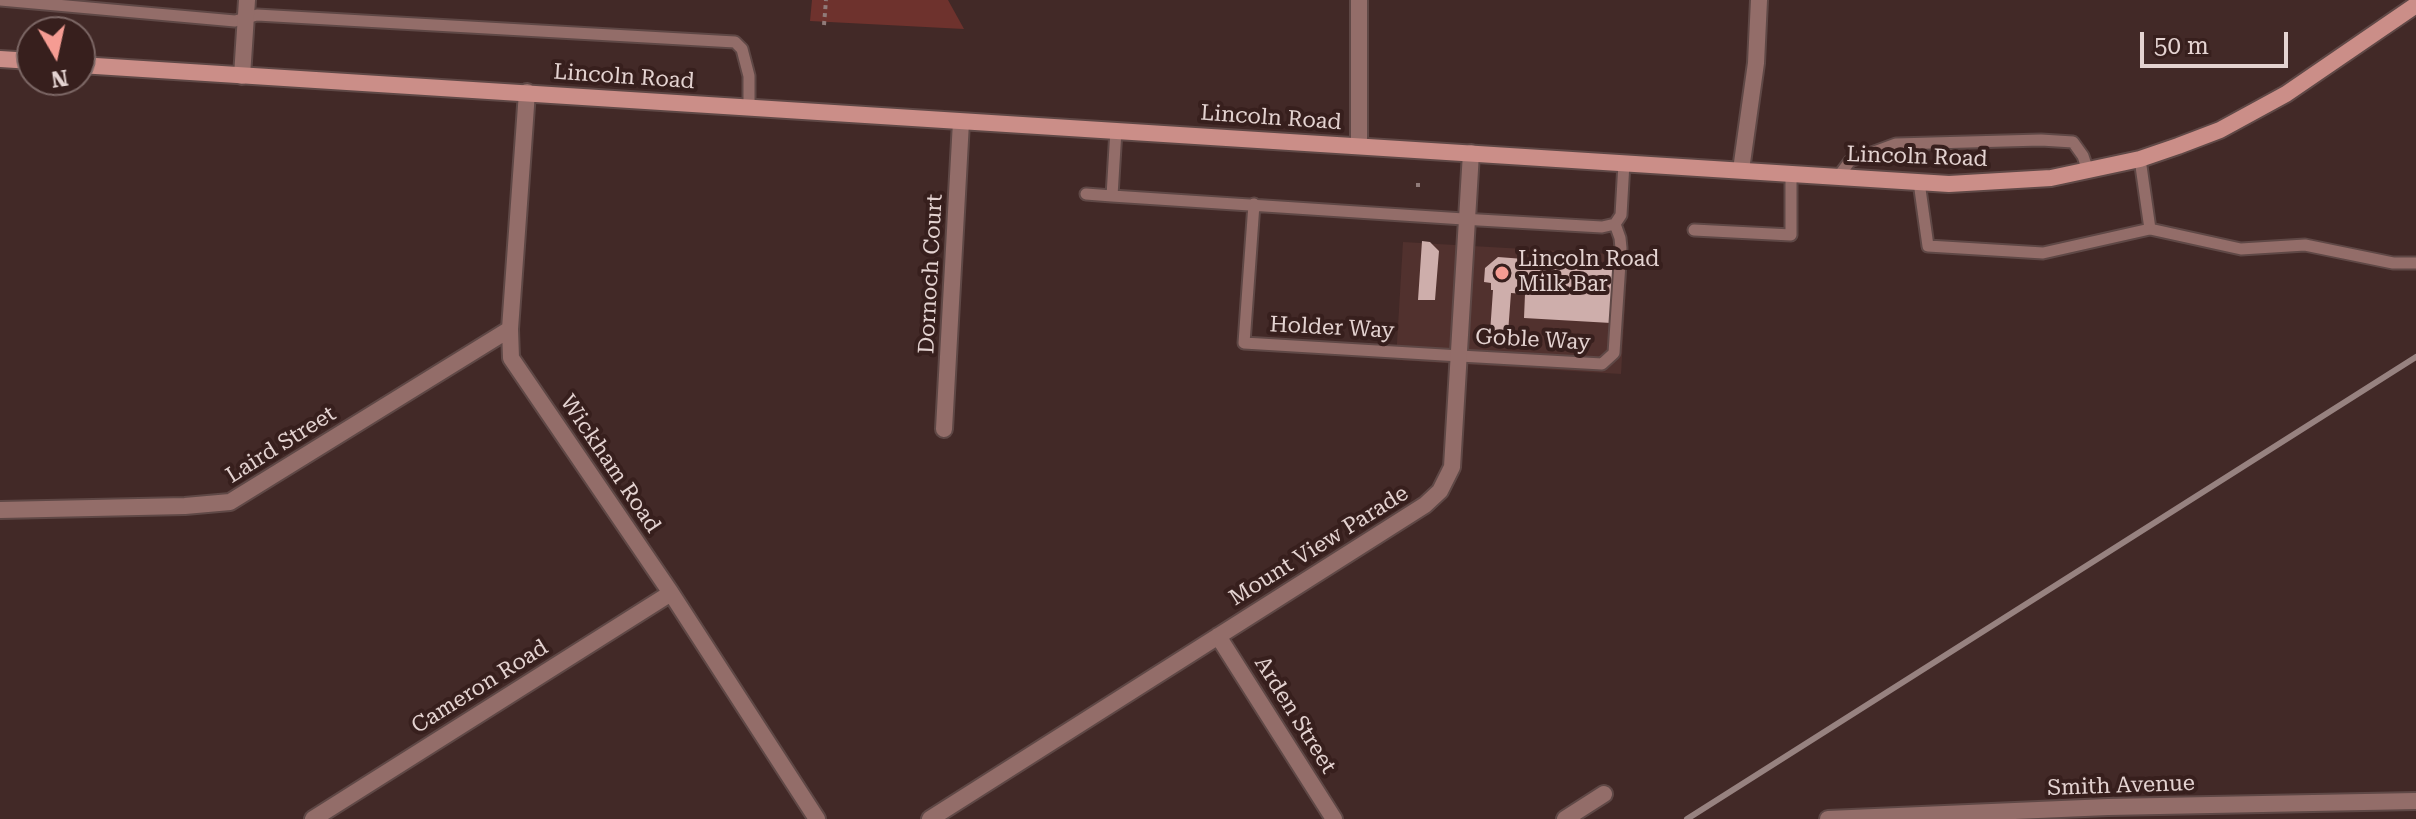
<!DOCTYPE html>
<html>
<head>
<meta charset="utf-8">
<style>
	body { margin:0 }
	#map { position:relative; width:2416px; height:819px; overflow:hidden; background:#422927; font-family:"Roboto Serif",serif }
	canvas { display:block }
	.north { position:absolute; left:16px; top:16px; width:80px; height:80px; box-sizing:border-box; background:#371f1d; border:2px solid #7c6765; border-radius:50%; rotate:171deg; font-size:22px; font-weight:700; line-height:32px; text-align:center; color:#e4d3d1 }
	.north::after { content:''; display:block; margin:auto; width:28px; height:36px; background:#f59c93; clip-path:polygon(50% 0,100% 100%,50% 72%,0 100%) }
	.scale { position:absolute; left:2140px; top:32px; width:148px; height:36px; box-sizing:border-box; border:4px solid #e4d3d1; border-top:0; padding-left:10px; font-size:24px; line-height:28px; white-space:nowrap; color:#e4d3d1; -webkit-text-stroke:6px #371f1d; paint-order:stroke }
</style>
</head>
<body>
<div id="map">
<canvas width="2416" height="819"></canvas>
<div class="north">N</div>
<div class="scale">50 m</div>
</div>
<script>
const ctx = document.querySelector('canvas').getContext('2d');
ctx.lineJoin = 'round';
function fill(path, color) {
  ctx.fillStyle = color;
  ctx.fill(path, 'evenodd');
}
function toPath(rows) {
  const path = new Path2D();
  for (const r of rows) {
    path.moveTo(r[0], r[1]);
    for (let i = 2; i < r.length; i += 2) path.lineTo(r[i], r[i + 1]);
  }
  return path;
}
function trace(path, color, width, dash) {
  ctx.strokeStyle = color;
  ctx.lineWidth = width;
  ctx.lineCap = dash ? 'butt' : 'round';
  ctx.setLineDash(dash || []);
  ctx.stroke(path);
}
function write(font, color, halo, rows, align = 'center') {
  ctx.font = font + ' "Roboto Serif",serif';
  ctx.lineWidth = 8;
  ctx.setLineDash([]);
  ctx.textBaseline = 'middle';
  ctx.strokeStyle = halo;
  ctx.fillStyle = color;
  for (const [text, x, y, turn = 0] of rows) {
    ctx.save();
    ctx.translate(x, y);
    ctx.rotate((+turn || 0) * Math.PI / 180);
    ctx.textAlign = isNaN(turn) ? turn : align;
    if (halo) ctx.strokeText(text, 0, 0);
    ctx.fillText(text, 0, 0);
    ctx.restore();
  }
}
const built = toPath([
	[1403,242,1628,255,1621,374,1396,360]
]);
const green = toPath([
	[812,0,948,0,964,29,810,21]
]);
const building = toPath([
	[1422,241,1430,242,1439,251,1435,300,1418,300],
	[1498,257,1614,266,1611,323,1524,318,1525,294,1511,293,1508,333,1490,333,1493,290,1491,290,1491,283,1484,282,1485,268]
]);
const path = toPath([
	[824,25,826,0],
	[1418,183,1418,187]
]);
const service = toPath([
	[0,0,235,21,257,15,735,42,742,49,749,76,749,107],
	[1116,130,1112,196,1479,220,1602,227,1615,224,1621,215,1624,163],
	[2140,159,2150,229],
	[1838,177,1850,161,1896,144,2041,140,2073,142,2083,156,2088,171],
	[1919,182,1928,246,2043,253,2150,229,2241,249,2305,245,2393,263,2416,263],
	[1086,194,1112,196],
	[1254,204,1244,343,1460,356,1602,364,1614,353,1621,248,1620,238,1615,224],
	[1694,230,1791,235,1791,173]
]);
const minor = toPath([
	[242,76,247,0],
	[527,92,510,329,511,358,671,593,817,819],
	[1359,146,1359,0],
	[1741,170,1756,63,1759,0],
	[944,429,961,122],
	[0,510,185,506,230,502,510,329],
	[1218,636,1334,819],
	[313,819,671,593],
	[930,819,1425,505,1440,491,1452,467,1471,153],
	[1565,819,1604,794],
	[1828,819,2108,807,2416,801]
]);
const secondary = toPath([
	[0,59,32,61],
	[80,65,1949,184,2051,178,2140,159,2178,146,2220,130,2286,94,2416,5]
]);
const rail = toPath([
	[1687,819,2416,357]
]);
const markers = [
	[1502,273,8,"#f59c93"]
];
const streetNames = [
	["Lincoln Road",624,77,4],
	["Lincoln Road",1271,118,4],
	["Lincoln Road",1917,157,2],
	["Dornoch Court",931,274,-87],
	["Holder Way",1332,328,3],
	["Goble Way",1533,340,3],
	["Laird Street",281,445,-32],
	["Wickham Road",610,464,56],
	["Mount View Parade",1319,546,-32],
	["Cameron Road",480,687,-32],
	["Arden Street",1295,715,58],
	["Smith Avenue",2121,786,-2]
];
const poiNames = [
	["Lincoln Road",1518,260],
	["Milk Bar",1518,285]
];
fill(built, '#51312e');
fill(green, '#6e322d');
fill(building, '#ceaeab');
trace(service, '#5f4846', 15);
trace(minor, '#5f4846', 20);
trace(secondary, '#5f4846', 20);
trace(path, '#907b79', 4, [4, 4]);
trace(service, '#936d69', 11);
trace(minor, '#936d69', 16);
trace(secondary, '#cb8e88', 16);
trace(rail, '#978280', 6);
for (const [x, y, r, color] of markers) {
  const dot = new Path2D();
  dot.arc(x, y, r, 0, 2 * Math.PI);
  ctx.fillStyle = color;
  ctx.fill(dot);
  trace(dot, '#371f1d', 3);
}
write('22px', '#e4d3d1', '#371f1d', streetNames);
write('22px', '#e4d3d1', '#371f1d', poiNames, 'left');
</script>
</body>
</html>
